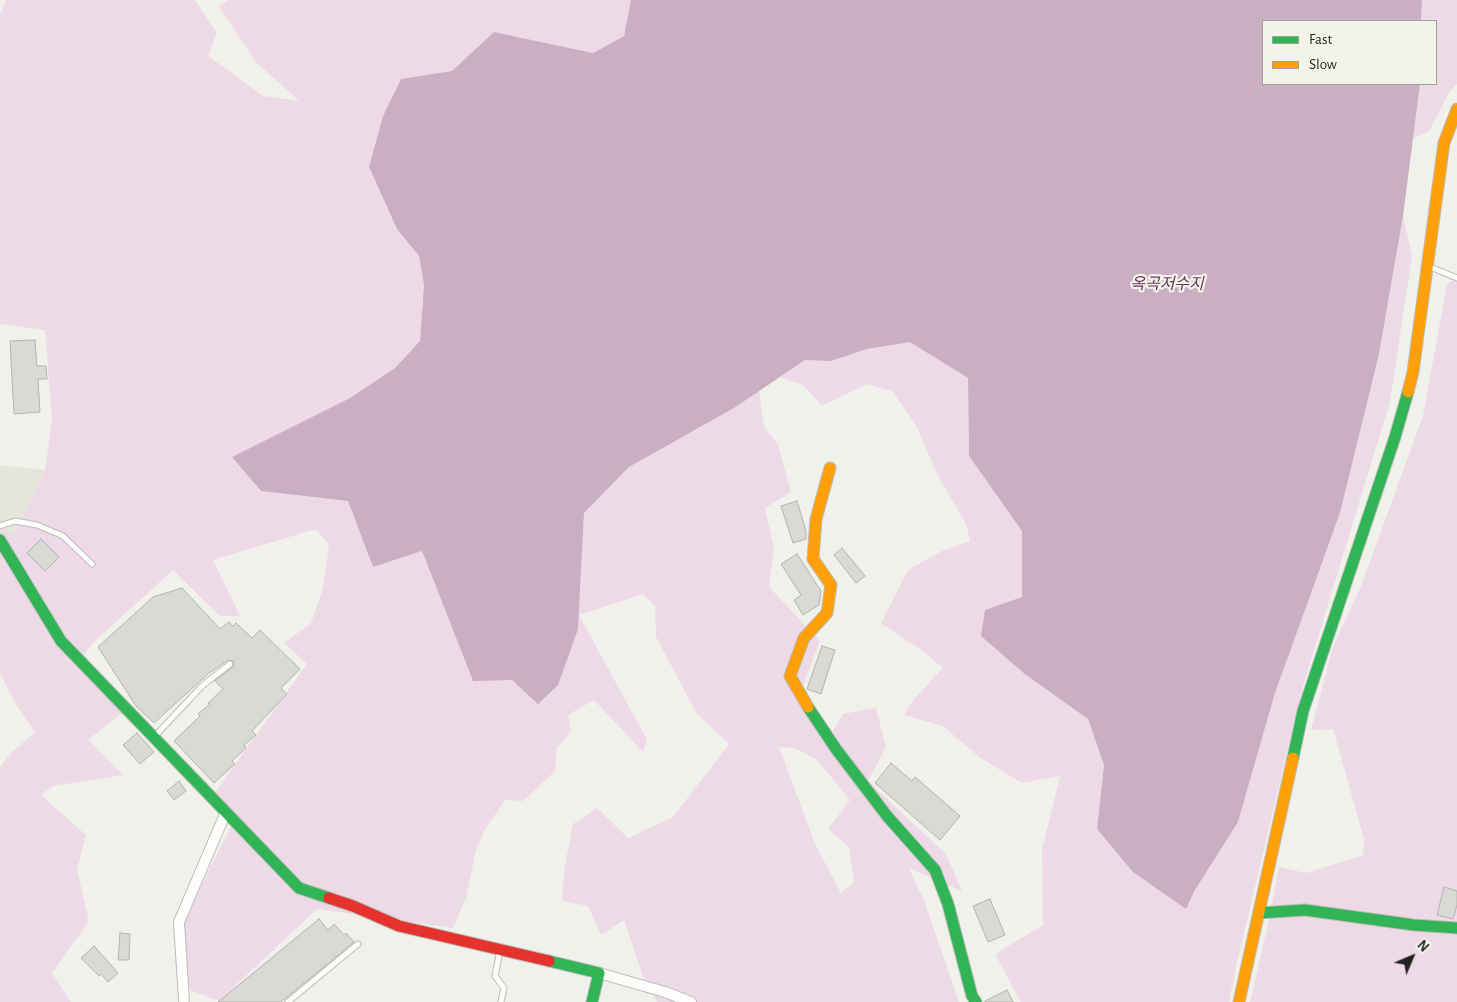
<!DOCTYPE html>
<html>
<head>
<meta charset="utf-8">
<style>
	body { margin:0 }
	#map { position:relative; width:1457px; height:1002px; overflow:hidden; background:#f1f1ec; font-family:"Alegreya Sans",sans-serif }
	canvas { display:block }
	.legend { position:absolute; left:1262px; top:20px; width:175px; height:65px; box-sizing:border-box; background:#f3f4e9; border:1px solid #9fa098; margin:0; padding:6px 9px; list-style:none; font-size:15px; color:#22231f }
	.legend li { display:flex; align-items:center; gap:10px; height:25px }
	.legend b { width:25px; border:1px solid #9fa098 }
	.north { position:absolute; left:1387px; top:932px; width:50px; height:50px; -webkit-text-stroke:4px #f3f4e9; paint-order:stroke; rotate:45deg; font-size:14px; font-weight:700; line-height:20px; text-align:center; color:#22231f }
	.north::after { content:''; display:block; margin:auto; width:18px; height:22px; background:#22231f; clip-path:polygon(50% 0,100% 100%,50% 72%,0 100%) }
</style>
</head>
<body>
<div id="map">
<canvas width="1457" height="1002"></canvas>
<ul class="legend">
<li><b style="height:6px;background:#30b455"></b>Fast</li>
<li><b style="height:6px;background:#ff9f0a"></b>Slow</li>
</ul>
<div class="north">N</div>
</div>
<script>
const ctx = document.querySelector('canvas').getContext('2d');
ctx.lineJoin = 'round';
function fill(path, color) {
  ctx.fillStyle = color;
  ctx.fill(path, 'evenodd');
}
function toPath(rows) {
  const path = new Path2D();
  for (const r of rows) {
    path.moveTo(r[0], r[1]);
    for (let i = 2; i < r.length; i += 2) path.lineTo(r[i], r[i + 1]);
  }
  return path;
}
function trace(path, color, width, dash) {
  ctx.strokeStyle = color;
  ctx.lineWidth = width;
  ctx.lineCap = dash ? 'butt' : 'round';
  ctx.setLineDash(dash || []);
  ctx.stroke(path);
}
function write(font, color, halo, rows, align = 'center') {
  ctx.font = font + ' "Alegreya Sans","Noto Sans KR",sans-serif';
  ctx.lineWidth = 4.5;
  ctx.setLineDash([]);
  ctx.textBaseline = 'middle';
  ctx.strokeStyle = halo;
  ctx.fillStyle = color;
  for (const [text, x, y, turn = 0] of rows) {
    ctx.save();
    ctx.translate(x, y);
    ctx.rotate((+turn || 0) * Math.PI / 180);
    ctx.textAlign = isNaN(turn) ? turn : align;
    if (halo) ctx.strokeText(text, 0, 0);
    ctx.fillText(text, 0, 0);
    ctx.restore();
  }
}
const built = toPath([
	[0,465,45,470,14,534,0,532]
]);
const green = toPath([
	[6,0,195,0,217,33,208,56,263,96,299,101,256,62,219,7,228,0,631,0,624,36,593,53,494,32,452,71,401,79,383,116,369,167,397,229,419,256,424,285,420,341,395,368,350,398,232,457,261,491,348,501,373,567,422,551,473,681,578,629,584,513,629,467,734,408,759,391,764,426,778,445,791,492,765,508,774,548,769,587,820,641,802,688,832,732,843,714,876,708,886,747,868,781,946,854,962,891,909,868,925,903,959,1002,657,1002,643,976,624,920,601,935,588,906,562,901,564,871,573,824,597,808,628,838,673,817,729,744,697,714,656,637,655,606,643,594,579,615,647,740,643,752,594,700,568,715,571,731,557,748,555,771,523,801,505,800,484,831,476,850,466,898,453,928,317,909,219,1001,190,990,183,922,236,816,214,794,307,664,284,643,311,623,323,588,329,545,316,529,213,560,240,616,220,616,173,570,95,641,83,656,122,713,88,740,123,775,53,786,41,795,86,835,77,870,89,921,52,973,71,1002,0,1002,0,767,11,753,35,732,17,706,0,673,0,531,14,534,45,470,52,419,45,330,0,324,0,15],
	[779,747,795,748,816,759,850,800,828,829,849,847,854,882,841,893,815,844],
	[1422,0,1457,0,1457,84,1450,91,1429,131,1413,139,1420,84,1436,84,1436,21,1421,21],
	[1403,216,1412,256,1390,402,1303,686,1237,962,1229,1002,1021,1002,995,954,1043,925,1042,849,1060,776,1022,783,979,757,943,726,904,715,914,699,943,668,921,650,881,623,908,570,942,551,970,541,966,524,938,476,916,425,892,391,867,384,822,406,803,385,781,377,805,360,831,361,867,349,910,341,968,378,969,456,1022,531,1022,597,985,610,1026,675,1088,719,1104,765,1097,829,1186,909,1195,890,1238,822,1275,693,1340,513,1379,354],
	[1457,278,1457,1002,1250,1002,1267,929,1279,867,1306,873,1363,855,1364,839,1333,729,1311,730,1333,647,1361,586,1423,416,1447,284]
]);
const water = toPath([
	[631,0,1422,0,1421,21,1263,21,1263,84,1420,84,1403,216,1379,354,1340,513,1275,693,1238,822,1195,890,1186,909,1133,872,1097,829,1104,765,1088,719,1026,675,981,636,985,610,1022,597,1022,531,969,456,968,378,910,342,867,349,831,361,805,360,734,408,629,467,584,513,578,629,558,685,538,704,512,680,473,681,422,551,373,567,348,501,261,491,232,457,350,398,395,368,420,341,424,285,419,256,397,229,369,167,383,116,401,79,452,71,494,32,593,53,624,36]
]);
const building = toPath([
	[35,340,37,366,46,366,47,379,38,379,40,412,14,414,10,341,35,340],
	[797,501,806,531,806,539,793,543,781,506,797,501],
	[41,539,59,557,45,571,27,553,41,539],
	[842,548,865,576,856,583,834,555,842,548],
	[797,554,821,591,819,605,803,615,794,600,801,595,781,564,797,554],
	[182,588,220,629,229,622,233,626,236,623,252,638,260,630,300,669,281,688,287,694,252,731,256,735,244,745,246,748,232,761,235,764,214,783,174,741,200,716,198,714,210,704,208,703,223,689,215,681,233,667,234,664,233,661,228,660,208,674,154,723,136,706,98,647,153,597,182,588],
	[822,646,835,650,821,694,807,689,822,646],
	[137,733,154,752,140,764,123,745,137,733],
	[891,763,912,781,915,777,960,816,940,840,875,783,891,763],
	[179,781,186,791,174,800,167,791,179,781],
	[1444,887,1457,891,1457,905,1453,919,1437,915,1444,887],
	[990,899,1005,935,988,942,973,906,990,899],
	[319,919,328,930,334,924,344,935,346,933,354,942,281,1002,218,1002,319,919],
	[120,933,130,934,129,960,118,960,120,933],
	[94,946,118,973,108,982,101,974,99,976,81,958,94,946],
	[1007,990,1013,1002,985,1002,985,1001,1007,990]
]);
const lane = toPath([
	[1428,266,1457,278],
	[0,526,15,521,37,525,63,536,92,564],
	[154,737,202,686,230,664],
	[500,950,495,976,504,988,501,1002],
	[288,1002,358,944]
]);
const street = toPath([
	[599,973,665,992,691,1002],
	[184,1000,179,922,226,812]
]);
const fast = toPath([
	[0,540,61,641,299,888,329,898],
	[808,707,836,749,887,816,935,870,948,904,972,996,976,1002],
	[1293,758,1303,711,1395,437,1408,392],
	[1259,913,1305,910,1414,925,1457,928],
	[549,961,599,973,592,1002]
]);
const slow = toPath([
	[1408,392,1413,372,1444,143,1457,109],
	[808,707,790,676,804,638,827,613,831,585,813,559,816,519,830,468],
	[1239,1002,1293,758]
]);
const jam = toPath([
	[329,898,353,906,399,926,549,961]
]);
const waterNames = [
	["옥곡저수지",1167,284]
];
fill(built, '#e5e6da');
fill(green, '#eddae6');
fill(water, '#caaec2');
fill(building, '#d9dad5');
trace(building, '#b3b3af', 1);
trace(lane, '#bcbcb8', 7);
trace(street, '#bcbcb8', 12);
trace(fast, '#bcbcb8', 13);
trace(slow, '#bcbcb8', 13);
trace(jam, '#bcbcb8', 13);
trace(lane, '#fdfdfc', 5);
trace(street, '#fdfdfc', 10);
trace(fast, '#30b455', 11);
trace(slow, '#ff9f0a', 11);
trace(jam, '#e5322d', 11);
write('italic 16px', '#68355f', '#f3f4e9', waterNames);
</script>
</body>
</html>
